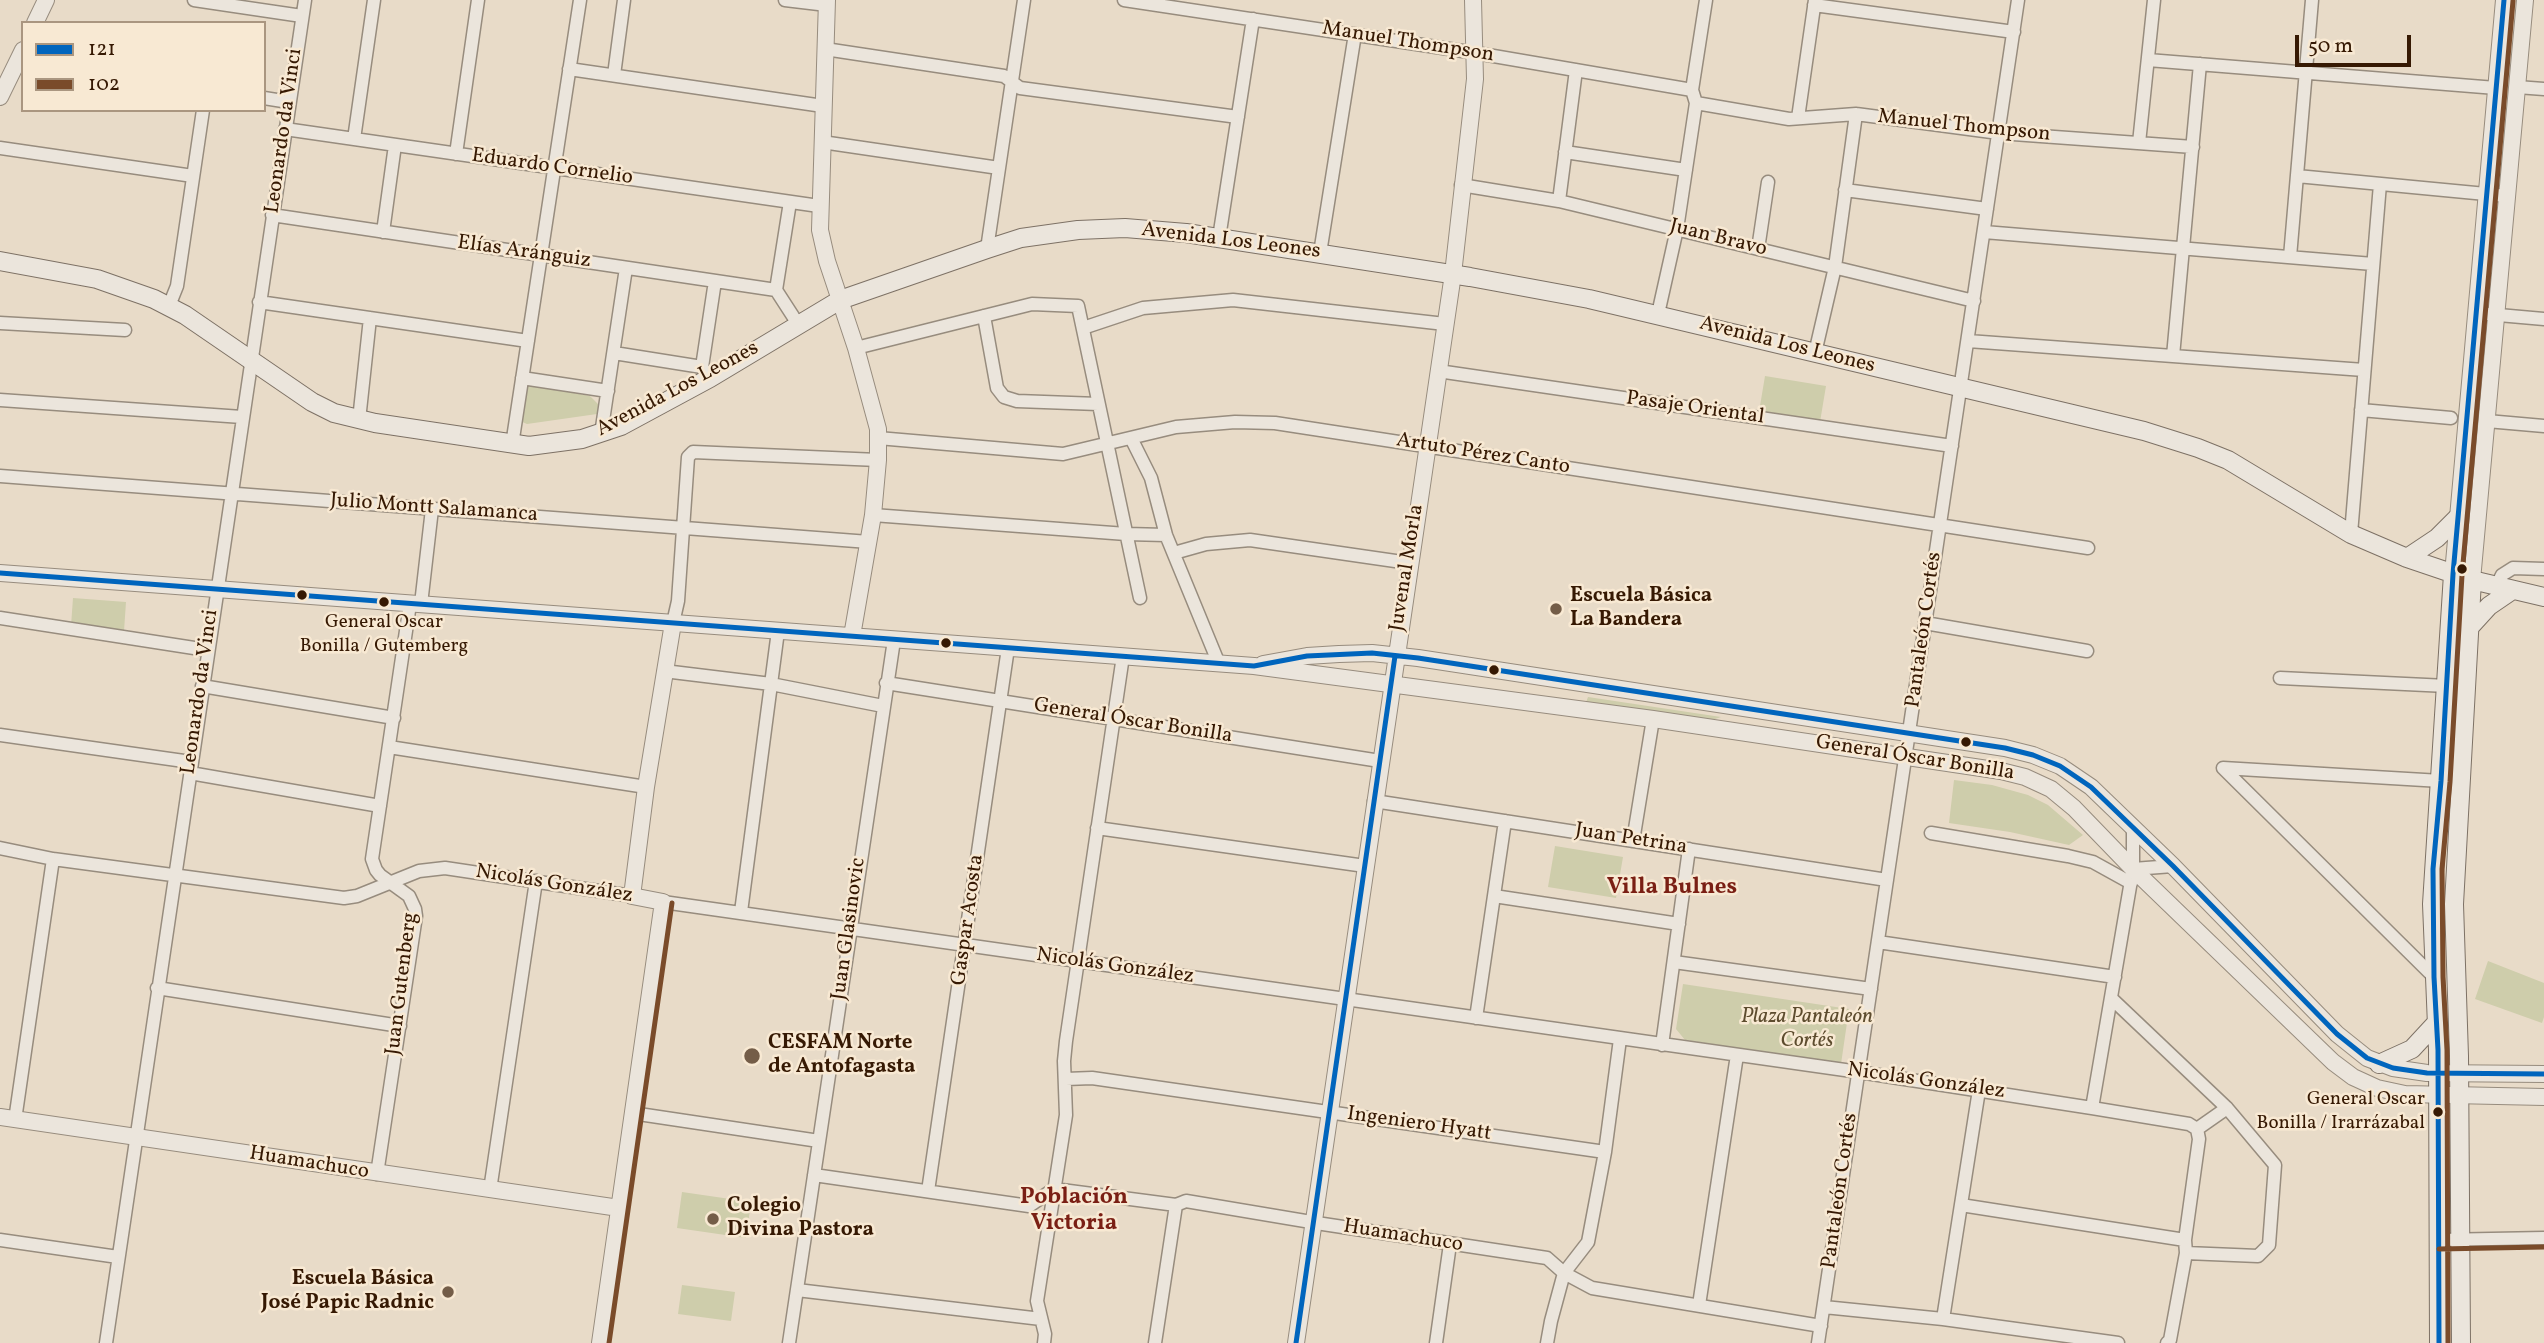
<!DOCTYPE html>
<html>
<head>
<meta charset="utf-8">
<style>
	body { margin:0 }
	#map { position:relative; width:2544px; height:1343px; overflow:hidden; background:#e8dbc8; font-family:Vollkorn,serif }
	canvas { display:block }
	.legend { position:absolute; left:21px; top:21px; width:245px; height:91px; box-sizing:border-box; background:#f8e9d3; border:2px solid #aa9680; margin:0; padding:9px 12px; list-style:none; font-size:21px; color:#361903 }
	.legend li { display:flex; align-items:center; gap:14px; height:35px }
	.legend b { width:35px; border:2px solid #aa9680 }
	.scale { position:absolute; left:2295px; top:35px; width:116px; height:32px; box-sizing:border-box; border:4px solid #361903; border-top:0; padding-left:9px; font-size:21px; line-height:24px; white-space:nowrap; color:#361903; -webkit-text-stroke:5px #f8e9d3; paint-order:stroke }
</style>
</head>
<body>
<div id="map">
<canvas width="2544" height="1343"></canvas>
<ul class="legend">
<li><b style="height:9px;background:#0065bd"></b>121</li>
<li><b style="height:9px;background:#7a4b2a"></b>102</li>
</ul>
<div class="scale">50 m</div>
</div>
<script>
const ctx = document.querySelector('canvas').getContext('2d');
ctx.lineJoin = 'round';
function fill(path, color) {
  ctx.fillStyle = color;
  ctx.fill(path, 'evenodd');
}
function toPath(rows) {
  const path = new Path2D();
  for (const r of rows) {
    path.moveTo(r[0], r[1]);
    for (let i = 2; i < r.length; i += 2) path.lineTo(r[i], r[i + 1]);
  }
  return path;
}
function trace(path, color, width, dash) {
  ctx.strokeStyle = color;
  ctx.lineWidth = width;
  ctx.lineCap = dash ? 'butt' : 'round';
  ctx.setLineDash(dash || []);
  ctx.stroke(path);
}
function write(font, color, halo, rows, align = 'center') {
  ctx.font = font + ' Vollkorn,serif';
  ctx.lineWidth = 5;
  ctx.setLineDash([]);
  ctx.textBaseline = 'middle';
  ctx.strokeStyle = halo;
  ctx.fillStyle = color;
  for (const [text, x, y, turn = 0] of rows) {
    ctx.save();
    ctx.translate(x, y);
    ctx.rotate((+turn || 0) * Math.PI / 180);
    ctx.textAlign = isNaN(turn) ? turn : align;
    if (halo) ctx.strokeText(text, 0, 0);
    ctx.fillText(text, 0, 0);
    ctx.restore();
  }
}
const green = toPath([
	[1765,376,1826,386,1820,422,1759,412],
	[527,384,590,396,599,405,597,414,527,424,520,421],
	[73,598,126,602,124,631,71,626],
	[1588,697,1721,717,1709,721,1585,705],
	[1954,780,1992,785,2028,795,2048,805,2083,835,2069,845,2010,832,1949,823],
	[1555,846,1623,857,1616,898,1548,887],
	[2488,961,2544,983,2544,1017,2542,1023,2475,999],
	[1683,984,1849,1009,1841,1064,1685,1040,1676,1029],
	[682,1192,751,1202,746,1238,677,1228],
	[682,1285,735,1292,731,1321,678,1314]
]);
const minor = toPath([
	[194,0,302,16],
	[785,0,827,5],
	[1124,0,1476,53,1692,90],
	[1814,5,2014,32],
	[825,49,1004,76,1020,88,1238,117],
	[2148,60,2496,88],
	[569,69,823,106],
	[614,75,624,0],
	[2517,87,2544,89],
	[264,98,289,102],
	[1696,103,1789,119,1856,114,1999,133,2193,147],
	[1798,118,1815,0],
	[285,129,819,206],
	[354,139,374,0],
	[822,142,999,168],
	[2139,143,2154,0],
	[0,148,193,176],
	[1565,152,1686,170],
	[456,154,478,0],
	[2297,176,2507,196],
	[1461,185,1559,201,1974,301],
	[1845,190,1987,209],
	[1559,201,1576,70],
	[790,202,776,290,798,324],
	[272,215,776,290],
	[383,232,395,145],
	[1984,232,2373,264],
	[1219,238,1253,19],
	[987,249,1024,0],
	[1758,249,1768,182],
	[1320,253,1355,34],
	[2290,257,2312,0],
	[259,302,528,341],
	[169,306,177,286,203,110],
	[2476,313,2544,319],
	[1658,314,1677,229,1696,103,1692,90,1706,0],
	[984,316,997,388,1004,397,1017,401,1098,404],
	[0,323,125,330],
	[1083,328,1143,308,1233,300,1445,324],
	[1968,341,2364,370],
	[856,348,1032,304,1078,306,1140,598],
	[614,353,702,367],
	[1815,353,1835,267,1856,114],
	[2173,356,2200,64],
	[1438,371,1952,446],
	[522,378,608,391],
	[710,378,702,367,715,281],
	[0,400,242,417],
	[2361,410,2451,418],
	[359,420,370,318],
	[2487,421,2544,426],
	[601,434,626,268],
	[878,438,1063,454,1176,427,1235,422,1275,423,2088,548],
	[1131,438,1151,478,1166,535,1219,664],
	[512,445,580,0],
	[0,476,869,542],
	[873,515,1126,534,1166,535],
	[2351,534,2380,184],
	[1174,553,1206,544,1250,540,1409,563],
	[2496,587,2502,575,2513,568,2544,569],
	[421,604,432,509],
	[0,618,207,650],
	[673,623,678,601,688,457,693,452,878,460],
	[1925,623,2087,651],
	[664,671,771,684,883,706],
	[2280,678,2447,686],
	[886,683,1380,761],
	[202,686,394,718],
	[0,735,191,762],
	[389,747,646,787],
	[2223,768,2434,977],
	[2223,768,2441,781],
	[190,773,380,806],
	[1374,801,1887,880],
	[2133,826,2133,869,2173,866],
	[1097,828,1365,866],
	[1931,833,2068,856,2093,862,2131,883],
	[1633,841,1653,719],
	[0,848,53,859,344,898,357,896,419,871,445,868,632,896],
	[1494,896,1679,924],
	[663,902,1859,1072,2092,1108,2189,1124,2197,1129],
	[741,912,778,631],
	[1878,942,2115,977],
	[1674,962,1871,989],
	[157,988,400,1026],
	[2111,998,2227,1108,2275,1165,2269,1245,2258,1256,2186,1253],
	[1476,1018,1505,821],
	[1662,1045,1689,849],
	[1066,1079,1092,1078,1605,1152],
	[2092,1108,2133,869],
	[632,1113,819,1141],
	[15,1120,53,859],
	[2197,1129,2227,1108],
	[377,1174,416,916,415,909,409,896,380,875,376,870,372,859,410,604],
	[814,1175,1029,1206,1054,1189,1176,1205,1186,1201,1323,1224,1547,1258,1564,1273,1592,1288,1821,1326],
	[490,1190,536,881],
	[928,1191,1008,648],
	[1961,1205,2185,1240],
	[0,1240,118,1257],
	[2439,1240,2544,1238],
	[797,1290,1041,1319],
	[1699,1305,1737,1055],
	[1824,1307,1943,1319,2118,1343],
	[1943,1319,1979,1090],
	[106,1343,305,0],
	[789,1343,894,640],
	[1044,1343,1045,1334,1037,1301,1066,1115,1064,1061,1066,1041,1123,656],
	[1155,1343,1176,1205],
	[1436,1343,1450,1244],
	[1547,1343,1551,1321,1564,1273,1588,1242,1605,1152,1620,1039],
	[1818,1343,2018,0],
	[2167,1343,2170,1340,2186,1253,2185,1240,2199,1139,2197,1129]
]);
const tertiary = toPath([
	[827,0,820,230,827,261,856,348,878,429,878,460,873,515,852,636],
	[35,23,46,0],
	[0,97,23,50],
	[0,573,1254,666,1653,719,2001,771,2025,777,2051,789,2074,808,2133,869,2333,1062,2353,1077,2377,1088,2405,1094,2544,1097],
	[2453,574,2504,0],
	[2472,580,2525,0],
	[1263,664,1307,656,1339,654,1372,653,1418,658,2005,748,2033,755,2060,766,2091,787,2173,866,2337,1034,2367,1058,2393,1068,2427,1073,2544,1074],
	[0,1117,619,1208],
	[600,1343,663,902,632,896,646,787,673,623],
	[1296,1343,1453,274,1475,79,1473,0]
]);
const secondary = toPath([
	[0,261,97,279,154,299,185,315,312,402,334,413,375,423,529,446,582,439,621,426,710,378,840,300,987,249,1021,238,1078,230,1125,228,1186,233,1470,277,1589,299,2144,431,2198,448,2228,460,2351,534,2407,558,2472,580,2544,597],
	[2407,558,2437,538,2458,517],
	[2468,629,2489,606,2511,591],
	[2379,1064,2412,1049,2437,1022],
	[2439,1343,2438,1050,2432,904,2453,574],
	[2461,1343,2459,1056,2454,904,2472,580]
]);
const bus1 = toPath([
	[0,573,1254,666,1307,656,1372,653,1418,658,2005,748,2033,755,2060,766,2091,787,2173,866,2337,1034,2367,1058,2393,1068,2427,1073,2544,1074],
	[1296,1343,1395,656],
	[2439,1343,2438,1050,2434,977,2433,869,2441,781,2453,574,2504,0]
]);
const bus2 = toPath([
	[2439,1249,2544,1247],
	[609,1343,672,903],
	[2448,1343,2447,1050,2443,977,2442,869,2450,782,2462,575,2513,1]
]);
const markers = [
	[2462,569,6,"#361903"],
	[302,595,6,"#361903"],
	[384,602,6,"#361903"],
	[1556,609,7,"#745d48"],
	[946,643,6,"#361903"],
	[1494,670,6,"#361903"],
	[1966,742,6,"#361903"],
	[752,1056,9,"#745d48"],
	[2438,1112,6,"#361903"],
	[713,1219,7,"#745d48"],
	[448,1292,7,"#745d48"]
];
const busNames = [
	["General Oscar",384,624],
	["Bonilla / Gutemberg",384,648],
	["General Oscar",2425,1101,"right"],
	["Bonilla / Irarrázabal",2425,1125,"right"]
];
const streetNames = [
	["Manuel Thompson",1408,43,9],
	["Manuel Thompson",1964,127,6],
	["Leonardo da Vinci",285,131,-82],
	["Eduardo Cornelio",552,168,8],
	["Juan Bravo",1718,239,14],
	["Avenida Los Leones",1231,242,7],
	["Elías Aránguiz",524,253,8],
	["Avenida Los Leones",1787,346,14],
	["Avenida Los Leones",678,390,-28],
	["Pasaje Oriental",1695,409,8],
	["Artuto Pérez Canto",1483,455,9],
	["Julio Montt Salamanca",434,509,4],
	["Juvenal Morla",1408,568,-81],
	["Pantaleón Cortés",1925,630,-82],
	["Leonardo da Vinci",201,692,-82],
	["General Óscar Bonilla",1133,722,9],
	["General Óscar Bonilla",1915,759,9],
	["Juan Petrina",1631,840,9],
	["Nicolás González",554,885,9],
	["Gaspar Acosta",969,920,-82],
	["Juan Glasinovic",850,929,-82],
	["Nicolás González",1115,967,8],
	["Juan Gutenberg",403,984,-83],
	["Nicolás González",1926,1082,8],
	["Ingeniero Hyatt",1419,1125,8],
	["Huamachuco",309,1164,9],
	["Pantaleón Cortés",1841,1191,-82],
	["Huamachuco",1403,1237,9]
];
const poiNames = [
	["Escuela Básica",1570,597],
	["La Bandera",1570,621],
	["CESFAM Norte",768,1044],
	["de Antofagasta",768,1068],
	["Colegio",727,1207],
	["Divina Pastora",727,1231],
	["Escuela Básica",434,1280,"right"],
	["José Papic Radnic",434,1304,"right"]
];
const parkNames = [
	["Plaza Pantaleón",1807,1018],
	["Cortés",1807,1042]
];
const neighbourhoodNames = [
	["Villa Bulnes",1672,889],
	["Población",1074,1199],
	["Victoria",1074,1225]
];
fill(green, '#cecdab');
trace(minor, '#978c7e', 15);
trace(tertiary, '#978c7e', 18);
trace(secondary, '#7d7165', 20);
trace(minor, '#ebe5dc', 12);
trace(tertiary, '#ebe5dc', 16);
trace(secondary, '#ebe5dc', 18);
trace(bus1, '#0065bd', 5);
trace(bus2, '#7a4b2a', 5);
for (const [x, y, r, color] of markers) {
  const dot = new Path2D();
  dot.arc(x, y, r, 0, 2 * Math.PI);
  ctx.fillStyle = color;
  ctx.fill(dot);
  trace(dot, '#f8e9d3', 2.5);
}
write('19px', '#361903', '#f8e9d3', busNames);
write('21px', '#361903', '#f8e9d3', streetNames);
write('bold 21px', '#361903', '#f8e9d3', poiNames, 'left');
write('italic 21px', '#5d4c2e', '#f8e9d3', parkNames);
write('bold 23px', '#7a1f14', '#f8e9d3', neighbourhoodNames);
</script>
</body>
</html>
